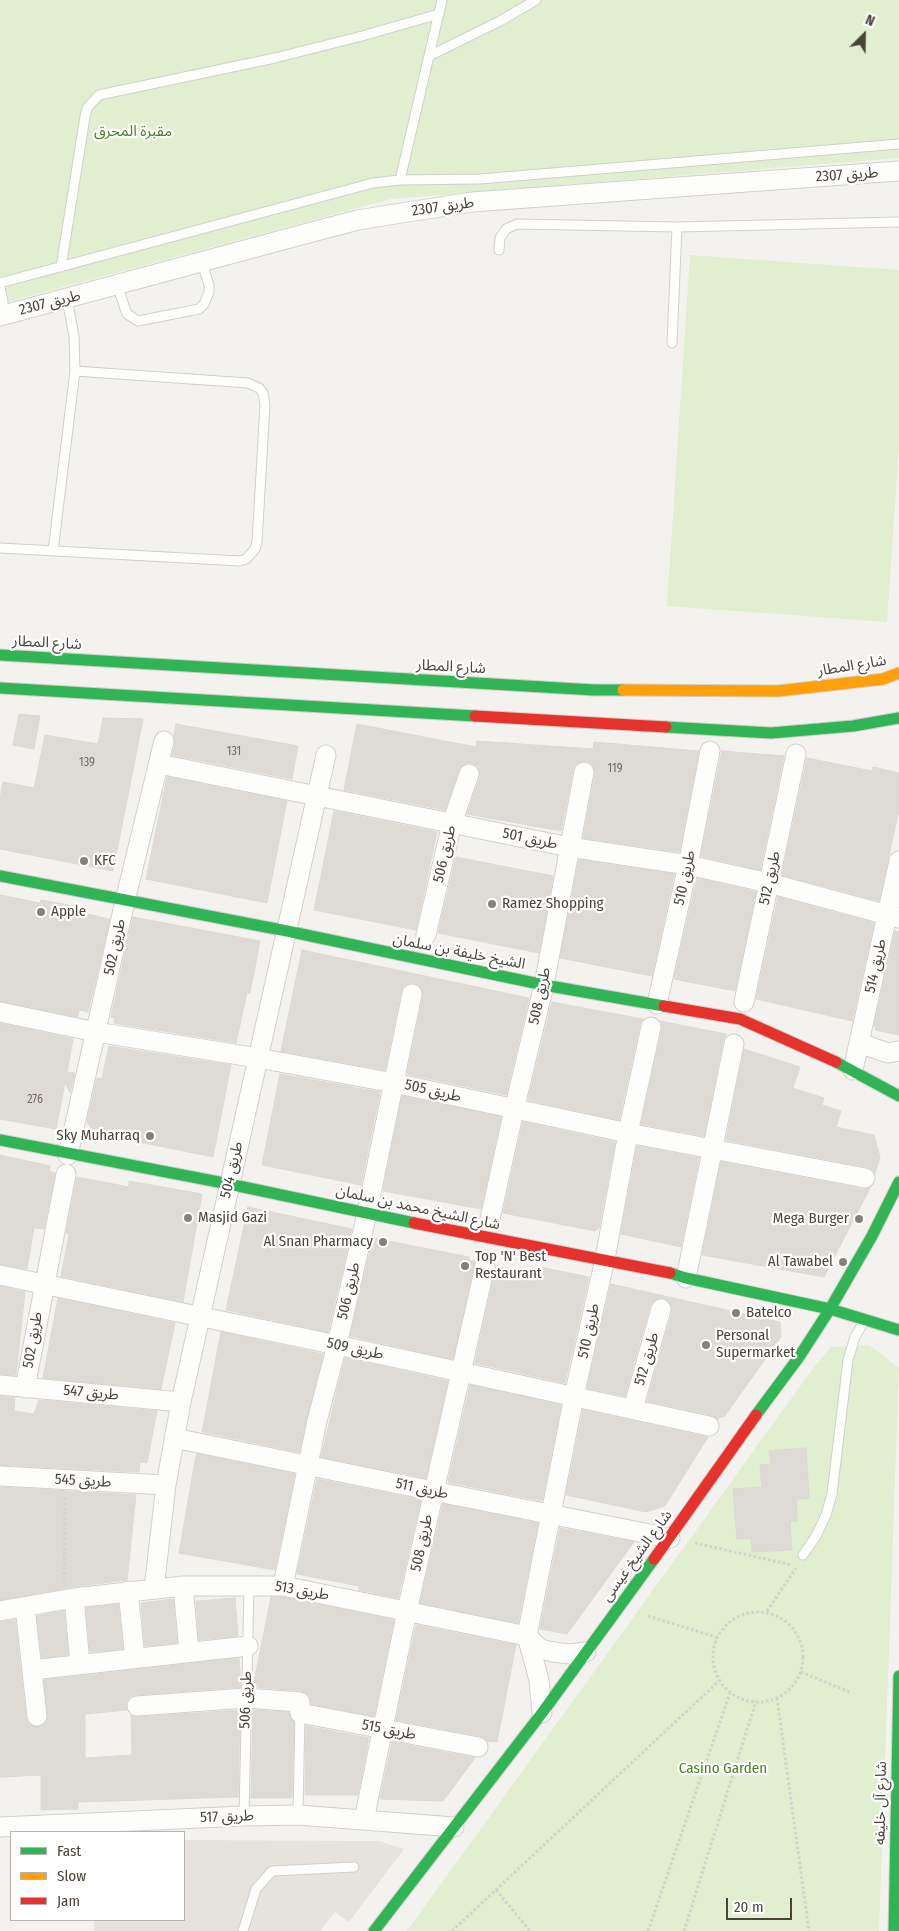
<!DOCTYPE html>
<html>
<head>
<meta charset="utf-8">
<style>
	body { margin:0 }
	#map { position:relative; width:899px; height:1931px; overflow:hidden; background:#f4f2ee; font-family:"Fira Sans Condensed",sans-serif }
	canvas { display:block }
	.legend { position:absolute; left:10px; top:1831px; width:175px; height:90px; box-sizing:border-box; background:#fff; border:1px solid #b7b4b0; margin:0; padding:6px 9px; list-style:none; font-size:15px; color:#4b4439 }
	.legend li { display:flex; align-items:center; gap:10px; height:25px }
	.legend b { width:25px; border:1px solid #b7b4b0 }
	.north { position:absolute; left:839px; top:10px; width:50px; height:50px; -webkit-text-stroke:4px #fff; paint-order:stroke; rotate:23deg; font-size:14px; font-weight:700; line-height:20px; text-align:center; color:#4b4439 }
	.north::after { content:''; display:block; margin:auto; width:18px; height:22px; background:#4b4439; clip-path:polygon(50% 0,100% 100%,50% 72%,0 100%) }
	.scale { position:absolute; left:726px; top:1898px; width:66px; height:22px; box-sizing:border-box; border:2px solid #4b4439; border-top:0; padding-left:6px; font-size:15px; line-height:18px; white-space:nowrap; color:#4b4439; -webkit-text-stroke:4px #fff; paint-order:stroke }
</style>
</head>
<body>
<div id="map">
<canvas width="899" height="1931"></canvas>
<ul class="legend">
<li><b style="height:6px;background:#30b455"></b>Fast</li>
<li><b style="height:6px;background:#ff9f0a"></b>Slow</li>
<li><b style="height:6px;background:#e5322d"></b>Jam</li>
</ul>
<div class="north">N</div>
<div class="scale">20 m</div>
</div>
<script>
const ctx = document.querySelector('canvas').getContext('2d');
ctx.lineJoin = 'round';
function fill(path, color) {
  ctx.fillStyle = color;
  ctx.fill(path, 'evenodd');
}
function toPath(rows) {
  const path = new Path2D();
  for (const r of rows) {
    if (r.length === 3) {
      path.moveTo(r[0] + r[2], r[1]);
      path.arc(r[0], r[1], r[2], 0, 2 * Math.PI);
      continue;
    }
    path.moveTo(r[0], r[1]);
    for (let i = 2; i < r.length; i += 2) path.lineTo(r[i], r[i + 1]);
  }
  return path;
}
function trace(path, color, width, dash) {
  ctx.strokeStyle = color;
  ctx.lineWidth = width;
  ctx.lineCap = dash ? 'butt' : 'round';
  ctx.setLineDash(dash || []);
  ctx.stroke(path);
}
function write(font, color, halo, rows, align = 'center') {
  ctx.font = font + ' "Fira Sans Condensed","Noto Sans Arabic",sans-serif';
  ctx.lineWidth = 4.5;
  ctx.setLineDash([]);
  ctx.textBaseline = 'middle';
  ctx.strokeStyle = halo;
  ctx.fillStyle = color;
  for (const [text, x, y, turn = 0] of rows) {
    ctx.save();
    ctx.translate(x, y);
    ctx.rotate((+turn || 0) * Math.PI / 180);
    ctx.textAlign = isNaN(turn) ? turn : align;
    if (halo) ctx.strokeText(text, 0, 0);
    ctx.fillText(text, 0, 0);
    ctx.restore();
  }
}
const green = toPath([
	[0,0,899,0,899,158,391,199,0,304],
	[690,255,899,270,899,446,887,622,667,606],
	[869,1345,899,1368,879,1931,407,1931,814,1367,831,1347]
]);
const parking = toPath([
	[184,1840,379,1841,404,1849,349,1922,335,1912,320,1931,94,1931,94,1920,184,1920]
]);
const building = toPath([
	[19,714,40,716,34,749,13,745,19,714],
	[103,718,143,719,113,871,0,849,0,799,3,782,34,788,45,735,98,744,103,718],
	[176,724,298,746,292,779,172,755,175,743,174,736,176,724],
	[357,724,476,747,477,741,593,749,594,742,699,751,679,852,583,838,595,774,592,764,586,761,576,764,573,770,561,831,467,814,480,777,478,767,472,763,466,763,459,770,445,810,344,790,357,724],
	[722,751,784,756,760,870,701,856,722,751],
	[807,758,872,771,873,767,899,773,899,810,879,901,782,875,807,758],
	[167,777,287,801,267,903,146,879,167,777],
	[334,811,437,832,416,930,314,910,334,811],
	[456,857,553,876,539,953,438,933,456,857],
	[579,860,674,874,652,976,560,958,579,860],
	[697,878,756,892,735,991,674,979,697,878],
	[0,895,40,903,41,900,74,906,73,911,110,919,88,1012,79,1010,78,1017,0,1001,0,895],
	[778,897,874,923,852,1021,756,999,778,897],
	[133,917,260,941,250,993,247,993,236,1043,114,1023,115,1018,111,1017,133,917],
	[895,931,899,932,899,1035,875,1030,876,1026,874,1026,895,931],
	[302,950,529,998,506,1095,407,1074,423,996,422,990,415,983,408,984,403,987,401,992,385,1070,281,1051,302,950],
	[552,1002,643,1019,640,1025,619,1120,528,1100,552,1002],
	[660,1021,726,1034,723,1042,704,1136,641,1124,662,1029,660,1021],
	[0,1023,73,1039,67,1072,75,1073,70,1093,65,1083,56,1129,0,1119,0,1023],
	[109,1046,231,1065,213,1157,94,1133,87,1122,97,1078,102,1079,109,1046],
	[744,1049,800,1067,793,1088,824,1098,822,1105,841,1111,836,1127,874,1135,880,1157,875,1174,873,1170,867,1167,726,1140,744,1049],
	[280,1074,380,1092,361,1185,262,1165,280,1074],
	[402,1096,501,1117,481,1209,383,1191,402,1096],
	[523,1122,615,1142,599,1228,595,1231,503,1213,523,1122],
	[637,1146,699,1158,681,1247,621,1234,637,1146],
	[0,1155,50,1166,49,1171,55,1173,44,1229,34,1228,27,1269,0,1264,0,1155],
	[721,1162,863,1189,870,1188,824,1277,702,1255,721,1162],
	[77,1177,129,1187,129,1181,202,1194,183,1302,61,1276,69,1234,66,1233,77,1177],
	[248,1207,352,1229,328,1332,226,1310,248,1207],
	[373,1238,469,1257,469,1260,475,1261,453,1359,350,1336,373,1238],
	[496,1266,539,1274,540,1267,589,1277,565,1383,475,1363,496,1266],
	[611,1284,780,1322,781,1337,724,1417,720,1417,718,1420,711,1415,647,1401,672,1312,669,1302,664,1298,659,1298,654,1301,650,1306,625,1396,587,1388,611,1284],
	[0,1286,25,1292,16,1375,0,1374,0,1286],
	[58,1298,175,1323,161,1389,43,1378,58,1298],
	[221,1332,323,1354,299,1452,202,1432,221,1332],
	[345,1358,448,1381,426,1478,321,1457,345,1358],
	[470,1385,561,1405,542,1501,448,1482,470,1385],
	[0,1396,15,1398,14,1411,34,1414,39,1400,157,1411,147,1463,140,1462,139,1472,0,1465,0,1396],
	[583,1410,707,1437,708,1437,665,1506,646,1512,566,1495,583,1410],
	[806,1448,809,1498,796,1499,797,1521,790,1522,792,1550,752,1552,751,1538,737,1539,733,1489,762,1487,760,1465,771,1464,769,1451,806,1448],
	[198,1454,295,1474,275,1570,179,1553,196,1455,198,1454],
	[317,1479,421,1500,398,1598,359,1590,359,1586,297,1574,317,1479],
	[0,1487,136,1495,127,1580,72,1587,0,1600,0,1487],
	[443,1504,538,1523,518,1623,420,1603,443,1504],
	[560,1528,634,1542,567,1634,540,1629,560,1528],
	[271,1597,282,1597,394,1620,374,1716,311,1704,310,1696,301,1691,253,1687,271,1597],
	[235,1598,238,1636,199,1640,196,1601,235,1598],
	[173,1599,177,1643,145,1646,141,1603,173,1599],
	[118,1604,123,1649,90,1652,86,1608,118,1604],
	[64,1611,68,1655,42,1658,37,1616,64,1611],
	[15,1620,26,1717,28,1723,33,1726,43,1725,47,1720,44,1680,239,1658,241,1687,136,1695,131,1696,127,1701,127,1710,85,1714,85,1758,132,1755,131,1715,138,1717,240,1710,238,1797,78,1802,78,1809,41,1810,41,1775,0,1777,0,1622,15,1620],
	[416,1625,516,1645,497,1742,487,1741,480,1736,396,1720,416,1625],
	[253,1710,289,1712,290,1718,294,1722,292,1798,251,1798,253,1710],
	[306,1726,369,1738,358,1795,305,1795,306,1726],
	[392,1742,475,1758,443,1801,380,1799,392,1742]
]);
const path = toPath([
	[695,1543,792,1565],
	[64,1580,65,1498],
	[767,1611,796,1568],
	[758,1657,45],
	[648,1616,716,1637],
	[801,1672,852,1693],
	[777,1698,809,1931],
	[496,1890,530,1931],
	[452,1931,719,1681],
	[648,1931,730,1693],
	[684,1931,756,1701]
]);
const lane = toPath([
	[429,56,500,21,536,0],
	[400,180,442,0],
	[499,250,500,238,506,229,517,224,677,227,899,222],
	[61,267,85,117,87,108,99,95,275,58,362,36,439,14],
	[0,283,373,183,400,180,480,179,899,144],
	[117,285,127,314,138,321,199,309,204,304,209,292,209,285,202,263],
	[0,287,3,302,3,316],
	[672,343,677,227],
	[0,548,240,561,246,559,255,549,257,542,265,405,263,393,259,388,248,383,75,371],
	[53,551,75,371,74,336,67,299],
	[803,1555,816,1536,826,1515,832,1494,848,1360,855,1337,864,1321],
	[298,1815,300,1713],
	[244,1816,249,1586],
	[243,1931,256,1889,272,1871,354,1867]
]);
const street = toPath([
	[0,316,312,232,358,220,395,214,472,202,899,171],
	[159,764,569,847,688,865,769,883,899,918],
	[426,935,452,823,469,774],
	[744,1002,796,754],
	[657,1004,688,865,710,751],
	[0,1012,96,1032,258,1058,394,1083,628,1133,865,1178],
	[859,1043,888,1053,899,1051],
	[853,1070,899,861],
	[68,1155,125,901,164,741],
	[490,1219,514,1110,544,985,584,772],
	[0,1275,337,1345,709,1426],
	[686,1278,734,1044],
	[0,1385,181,1402],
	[25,1388,66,1174],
	[633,1409,661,1309],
	[174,1438,433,1491,670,1538],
	[0,1476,166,1485],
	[183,1586,189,1651],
	[283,1586,317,1421,337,1345,367,1213,412,994],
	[154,1589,166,1485,181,1402,326,755],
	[128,1591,135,1658],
	[74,1598,80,1664],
	[25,1607,37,1716],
	[0,1611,74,1598,183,1586,283,1586,527,1636,540,1649,553,1652,570,1654,586,1652],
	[32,1670,248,1646],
	[137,1706,245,1698,300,1702,300,1713,478,1747],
	[542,1713,539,1680,527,1636,574,1396,605,1259,628,1133,651,1027],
	[364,1820,407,1611,485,1266],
	[0,1827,244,1816,298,1815,454,1827]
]);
const fast = toPath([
	[0,655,594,690,623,690],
	[0,688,475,716],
	[666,727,771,733,853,726,899,718],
	[0,876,287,931,544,985,664,1006],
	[836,1062,899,1096],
	[0,1140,229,1184,414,1223],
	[670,1273,686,1278,830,1309,899,1330],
	[756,1415,799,1357,830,1309,872,1236,899,1182],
	[374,1931,542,1713,654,1559],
	[894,1931,899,1676]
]);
const slow = toPath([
	[623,690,778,691,883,679,899,673]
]);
const jam = toPath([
	[475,716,666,727],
	[664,1006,740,1019,836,1062],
	[414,1223,670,1273],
	[654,1559,756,1415]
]);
const markers = [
	[84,861,5,"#868178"],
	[492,904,5,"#868178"],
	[41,912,5,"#868178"],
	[150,1136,5,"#868178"],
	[188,1218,5,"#868178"],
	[859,1219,5,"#868178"],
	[383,1242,5,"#868178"],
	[843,1262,5,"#868178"],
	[465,1266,5,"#868178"],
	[736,1313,5,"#868178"],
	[706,1345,5,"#868178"]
];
const numberNames = [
	["131",234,752],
	["139",87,763],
	["119",615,769],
	["276",35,1100]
];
const parkNames = [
	["مقبرة المحرق",133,132],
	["Casino Garden",723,1769]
];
const streetNames = [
	["طريق 2307",847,175,-4],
	["طريق 2307",443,207,-8],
	["طريق 2307",50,303,-14],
	["شارع المطار",47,643,3],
	["شارع المطار",852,666,-9],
	["شارع المطار",451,667,3],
	["طريق 501",530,839,12],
	["طريق 506",445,854,-77],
	["طريق 510",685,878,-78],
	["طريق 512",770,878,-78],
	["طريق 502",115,947,-78],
	["الشيخ خليفة بن سلمان",459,952,11],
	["طريق 514",876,966,-78],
	["طريق 508",540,996,-78],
	["طريق 505",433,1091,13],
	["طريق 504",232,1170,-77],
	["شارع الشيخ محمد بن سلمان",418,1208,12],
	["طريق 506",349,1291,-77],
	["طريق 510",589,1331,-78],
	["طريق 502",33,1340,-80],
	["طريق 509",355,1349,12],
	["طريق 512",647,1359,-74],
	["طريق 547",91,1393,5],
	["طريق 545",83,1481,3],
	["طريق 511",422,1489,12],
	["طريق 508",422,1543,-78],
	["شارع الشيخ عيسى",637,1556,-54],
	["طريق 513",302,1591,10],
	["طريق 506",246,1700,-88],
	["طريق 515",389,1730,11],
	["شارع آل خليفه",881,1803,-89],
	["طريق 517",227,1817,-2]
];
const poiNames = [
	["KFC",94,861],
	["Ramez Shopping",502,904],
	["Apple",51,912],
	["Sky Muharraq",140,1136,"right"],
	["Masjid Gazi",198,1218],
	["Mega Burger",849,1219,"right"],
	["Al Snan Pharmacy",373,1242,"right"],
	["Top 'N' Best",475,1257],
	["Restaurant",475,1274],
	["Al Tawabel",833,1262,"right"],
	["Batelco",746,1313],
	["Personal",716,1336],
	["Supermarket",716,1353]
];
fill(green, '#e1eecf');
fill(parking, '#e6e3df');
fill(building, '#dedbd6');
trace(building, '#dcd9d4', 1);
trace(lane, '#d2d0cb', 11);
trace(street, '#d2d0cb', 21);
trace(fast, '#d3cfc5', 13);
trace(slow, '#d3cfc5', 13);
trace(jam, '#d3cfc5', 13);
trace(path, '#d3d2cc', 3, [2.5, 2.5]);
trace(lane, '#fdfdfc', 9);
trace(street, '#fdfdfc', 19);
trace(fast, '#30b455', 11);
trace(slow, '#ff9f0a', 11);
trace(jam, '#e5322d', 11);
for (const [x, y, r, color] of markers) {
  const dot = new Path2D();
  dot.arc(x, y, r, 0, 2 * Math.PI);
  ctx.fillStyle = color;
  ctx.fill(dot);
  trace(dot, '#fff', 2);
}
write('12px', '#706a61', null, numberNames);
write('15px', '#4a7f2a', '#fff', parkNames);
write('15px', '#4b4439', '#fff', streetNames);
write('15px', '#4b4439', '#fff', poiNames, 'left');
</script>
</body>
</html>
